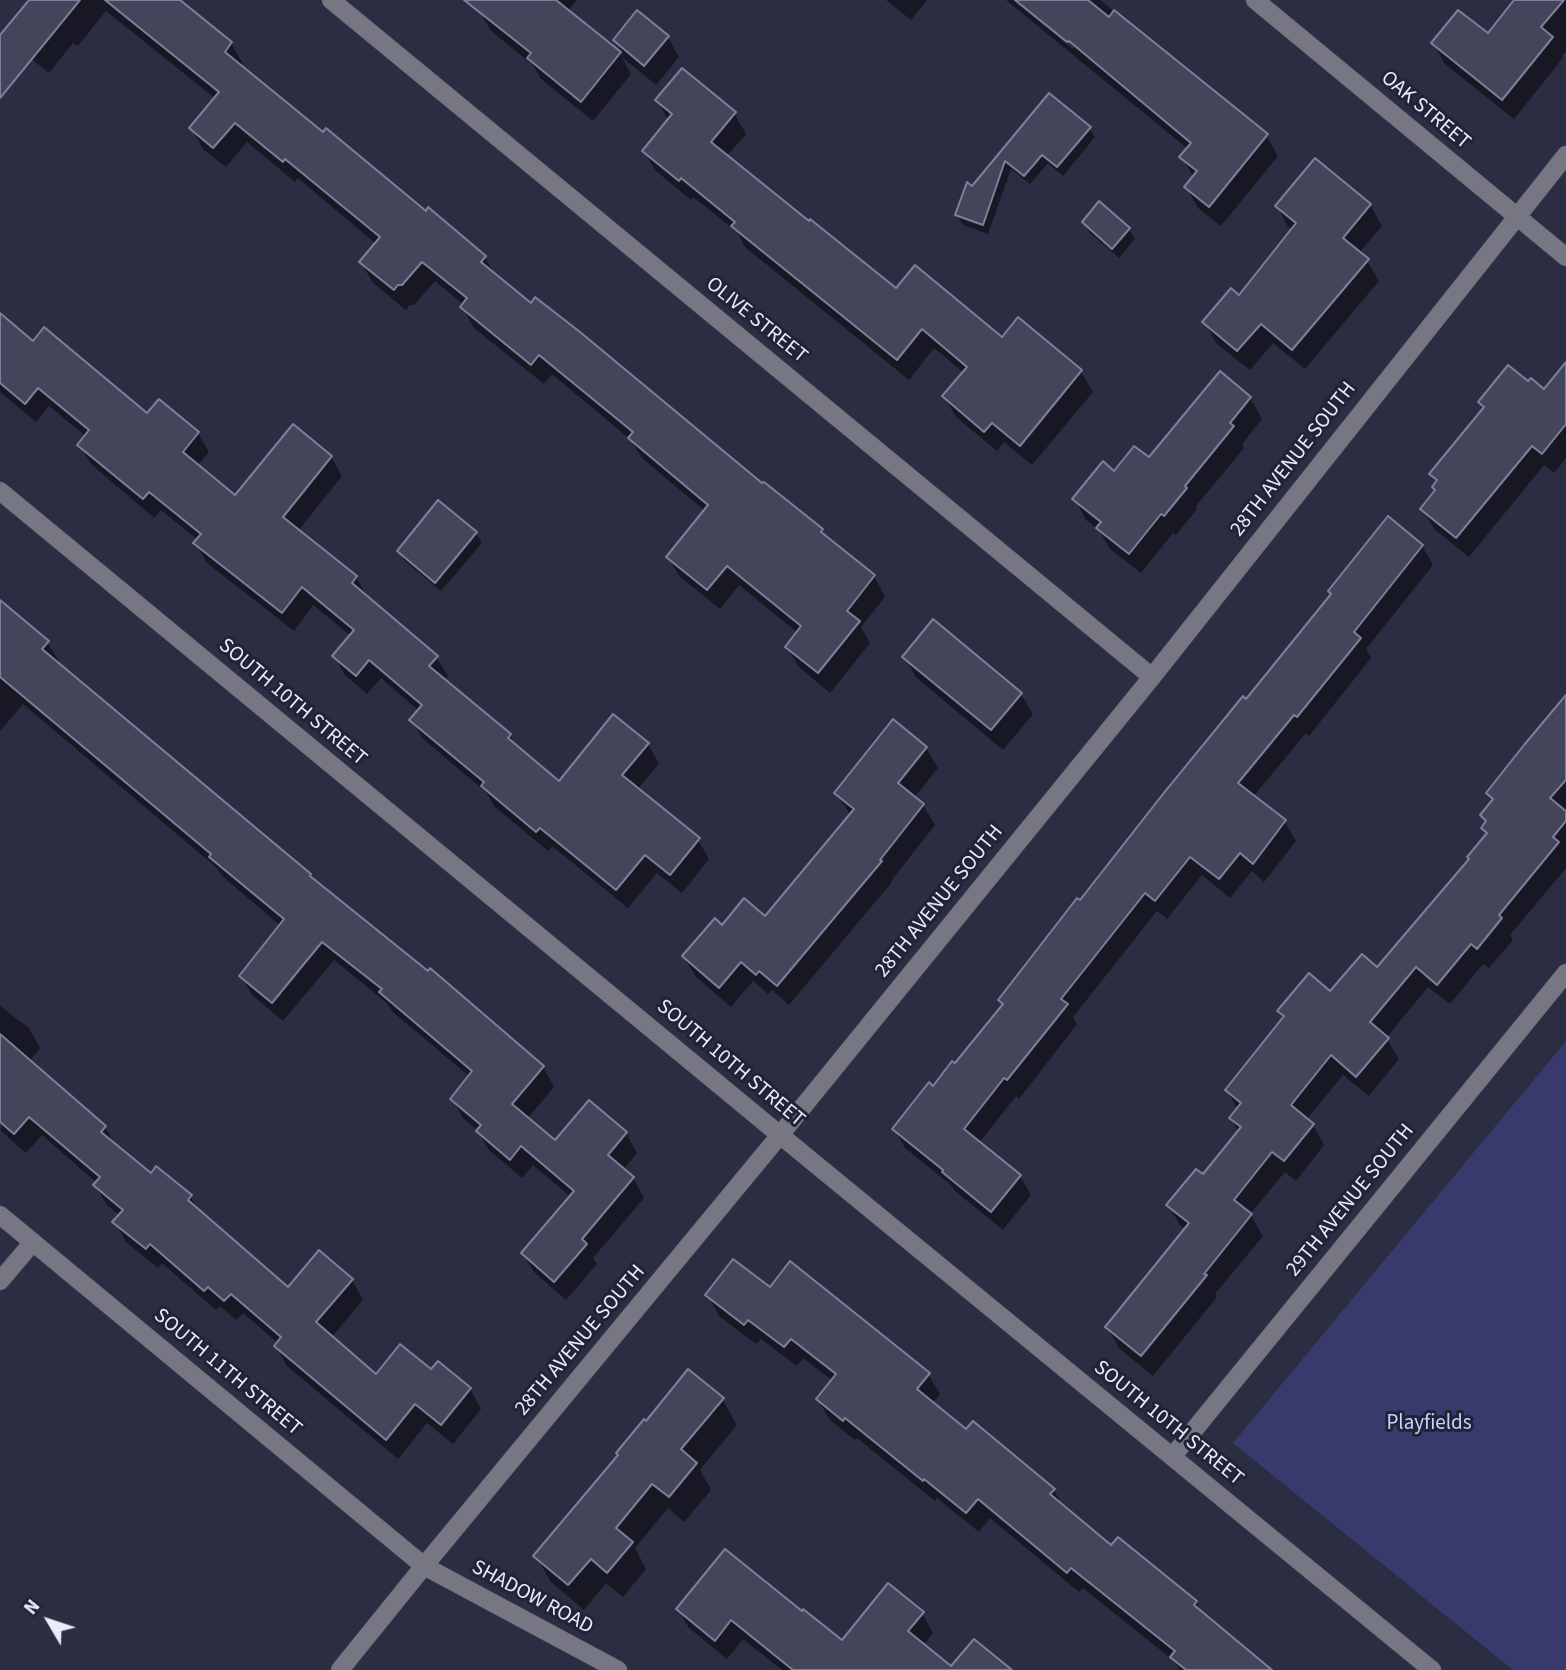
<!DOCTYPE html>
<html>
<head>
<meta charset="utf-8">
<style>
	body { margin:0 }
	#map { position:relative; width:1566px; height:1670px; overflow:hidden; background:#2b2d42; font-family:"Source Sans 3",sans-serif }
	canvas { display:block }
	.north { position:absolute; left:14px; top:1586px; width:70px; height:70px; -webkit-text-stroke:5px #212337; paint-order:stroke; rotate:309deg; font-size:19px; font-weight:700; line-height:28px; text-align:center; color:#eaecfa }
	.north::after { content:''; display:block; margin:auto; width:24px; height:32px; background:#eaecfa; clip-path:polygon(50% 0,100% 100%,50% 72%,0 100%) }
</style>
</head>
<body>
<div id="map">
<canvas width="1566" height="1670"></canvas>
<div class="north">N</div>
</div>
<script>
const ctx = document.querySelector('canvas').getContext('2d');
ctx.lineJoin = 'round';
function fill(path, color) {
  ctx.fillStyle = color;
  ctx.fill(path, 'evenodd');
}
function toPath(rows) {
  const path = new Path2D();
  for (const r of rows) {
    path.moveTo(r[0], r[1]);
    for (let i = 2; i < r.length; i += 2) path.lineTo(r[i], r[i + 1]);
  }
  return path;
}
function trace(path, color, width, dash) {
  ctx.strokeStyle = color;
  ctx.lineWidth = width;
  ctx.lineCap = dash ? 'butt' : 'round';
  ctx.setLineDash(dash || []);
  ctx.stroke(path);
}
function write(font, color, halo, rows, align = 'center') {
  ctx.font = font + ' "Source Sans 3",sans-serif';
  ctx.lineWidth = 6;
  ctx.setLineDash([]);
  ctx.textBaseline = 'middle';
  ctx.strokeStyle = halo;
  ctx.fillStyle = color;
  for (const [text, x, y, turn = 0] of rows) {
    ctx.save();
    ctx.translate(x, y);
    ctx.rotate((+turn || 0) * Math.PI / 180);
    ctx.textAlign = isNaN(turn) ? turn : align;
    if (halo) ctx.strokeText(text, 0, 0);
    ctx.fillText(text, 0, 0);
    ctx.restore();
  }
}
const green = toPath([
	[1566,1041,1566,1670,1513,1670,1233,1443]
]);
const shadow = toPath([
	[26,0,177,0,231,43,243,64,240,67,323,135,485,257,497,278,822,530,827,539,874,576,885,597,861,627,870,643,830,693,799,667,787,647,798,633,739,585,720,609,680,577,668,557,705,511,642,458,631,440,552,374,544,384,474,328,462,307,464,305,435,281,414,305,410,305,406,310,373,283,361,262,376,244,298,178,295,182,247,142,226,167,203,149,191,128,216,99,106,11,78,46,73,43,49,73,19,49,28,4],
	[487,0,577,0,567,12,624,57,615,40,668,37,679,57,656,85,622,57,631,74,593,121,541,79,532,64,491,31,479,10],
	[886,0,927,0,911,20],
	[1006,0,1013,0,1073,49,1075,47,1018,0,1100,0,1266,135,1278,156,1221,226,1198,208,1186,187,1194,178,1182,157,1188,149],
	[1516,0,1566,0,1566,51,1562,56,1563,58,1514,119,1445,64,1433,43,1488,36],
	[1050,95,1089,128,1095,137,1063,176,1048,163,1030,184,1011,169,988,234,963,225,957,215,972,189],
	[657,100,734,113,746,134,726,157,896,290,1002,339,1018,320,1081,372,1093,392,1032,465,1004,442,997,451,956,417,944,397,964,373,934,348,909,380,745,247,737,232,693,197,691,200,656,171,644,151,669,121],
	[1100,204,1129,229,1135,239,1119,258,1089,232,1084,223],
	[1370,205,1382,226,1359,253,1367,261,1379,281,1305,369,1273,343,1250,370,1216,343,1205,322,1240,297,1293,230,1288,227,1277,206],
	[0,315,33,343,147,415,198,433,209,452,197,466,236,497,331,457,342,476,298,531,356,577,367,596,436,657,448,676,444,681,510,736,518,749,559,784,648,744,659,764,637,790,698,840,709,859,682,893,657,873,628,908,552,846,548,851,494,806,487,793,423,739,411,720,419,711,381,678,367,694,345,675,334,656,351,636,313,605,294,631,207,563,196,544,198,540,161,510,154,518,91,464,79,445,87,437,49,406,36,422,0,392],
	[1566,371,1566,458,1554,473,1544,465,1469,557,1434,529,1423,509,1436,492,1437,483,1431,474,1484,410,1480,403,1528,384,1545,391],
	[1220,374,1250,398,1262,419,1242,444,1244,448,1196,506,1197,509,1176,535,1173,533,1141,573,1110,549,1099,530,1086,520,1075,499,1115,473,1149,460],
	[476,533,482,543,441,591,404,560,399,551],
	[1422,546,1433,565,1366,649,1371,658,1309,736,1306,733,1253,797,1284,821,1296,841,1264,882,1252,871,1230,898,1202,875,1167,919,1157,911,1073,1017,1077,1024,1019,1099,1016,1096,979,1143,1020,1176,1031,1195,1003,1230,955,1191,951,1185,905,1148,894,1129,955,1066,1004,1006,1000,1000,1246,701],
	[0,622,47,642,59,661,57,664,313,881,543,1067,554,1087,527,1119,555,1142,626,1133,637,1153,623,1170,633,1178,644,1198,593,1258,597,1264,566,1300,534,1272,523,1253,571,1197,533,1165,522,1178,489,1150,477,1130,463,1118,452,1099,470,1077,393,1012,387,1003,334,960,283,1021,252,995,241,976,281,926,222,876,217,868,23,704,0,731],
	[904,657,1021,694,1033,714,1003,750,916,677],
	[1566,717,1566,868,1510,935,1513,940,1489,968,1483,964,1450,1004,1428,987,1386,1038,1399,1059,1369,1096,1343,1075,1306,1120,1313,1125,1324,1145,1296,1181,1285,1172,1250,1214,1263,1236,1215,1294,1217,1297,1153,1376,1119,1348,1107,1327,1186,1230,1180,1225,1168,1205,1203,1177,1239,1132,1231,1118,1238,1110,1227,1090,1284,1019,1280,1011,1330,993,1378,970,1470,859,1487,835,1483,828,1486,823,1482,816,1493,801,1488,793],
	[926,748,938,768,914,798,923,805,935,825,891,881,892,882,789,1005,772,990,768,994,753,981,731,1007,696,977,684,957,722,927,765,919,851,816,836,793],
	[0,1006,29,1028,40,1048,29,1062,105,1127,116,1147,151,1175,190,1196,200,1213,288,1289,352,1280,363,1300,331,1338,376,1377,431,1371,470,1389,481,1409,453,1444,427,1423,398,1459,287,1366,276,1346,278,1343,243,1313,236,1320,220,1306,216,1310,162,1263,158,1268,126,1242,115,1222,120,1216,107,1205,95,1185,97,1183,42,1135,26,1153,1,1131],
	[771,1290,928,1374,940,1394,932,1404,967,1432,1054,1490,1064,1508,1111,1548,1196,1602,1203,1615,1270,1670,1180,1670,1174,1661,1083,1588,1079,1592,990,1518,979,1532,937,1498,935,1501,857,1438,855,1440,830,1420,818,1400,833,1381,803,1358,797,1366,761,1339,756,1344,719,1316,708,1295],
	[722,1399,737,1425,700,1470,711,1490,684,1522,668,1508,635,1548,646,1569,623,1597,606,1583,584,1610,551,1582,536,1556,646,1423],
	[678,1609,802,1614,842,1642,922,1613,933,1633,923,1646,951,1668,1001,1670,782,1670,743,1639,727,1659,689,1628]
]);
const building = toPath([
	[29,0,80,0,0,98,0,35,29,0],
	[105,0,180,0,232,42,225,52,323,132,326,128,426,211,428,207,486,256,481,262,531,303,535,297,580,332,762,483,764,482,823,529,821,532,875,575,847,611,860,621,818,673,785,647,801,626,727,566,707,590,666,557,708,505,628,438,633,432,539,355,531,365,460,307,467,298,422,262,402,285,398,285,394,290,359,262,380,237,285,159,283,162,235,123,213,148,189,128,219,92,105,0],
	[464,0,556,0,621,52,581,102,527,58,531,53,464,0],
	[1015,0,1088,0,1109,17,1114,10,1268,134,1209,207,1184,187,1197,171,1179,157,1191,143,1069,41,1067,42,1015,0],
	[1514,0,1564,0,1541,27,1553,37,1502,100,1431,43,1458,10,1488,33,1514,0],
	[637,10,669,36,644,66,613,40,637,10],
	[682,68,736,112,711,142,809,221,810,219,896,288,915,265,1002,337,1018,317,1082,370,1020,446,992,423,984,432,942,396,967,367,922,329,897,360,731,226,735,222,681,178,679,181,642,151,672,114,655,100,682,68],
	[1049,93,1091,127,1057,167,1042,155,1024,176,1005,161,983,225,955,215,967,182,972,186,1049,93],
	[1315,158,1371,204,1343,238,1369,259,1292,350,1261,324,1237,351,1202,322,1231,288,1239,295,1296,223,1275,206,1315,158],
	[1099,201,1130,228,1112,249,1082,222,1099,201],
	[0,313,33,341,44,327,147,413,159,399,199,432,183,452,235,495,293,424,332,456,283,517,357,576,352,583,438,656,429,666,511,734,508,738,559,781,613,714,649,743,622,775,700,838,670,875,645,855,616,890,540,828,536,832,481,786,484,782,409,720,422,705,369,660,356,676,332,656,354,630,302,587,282,613,193,543,201,534,149,492,143,499,77,445,89,430,38,388,25,404,0,383,0,313],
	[1566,362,1566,424,1542,454,1532,446,1456,538,1420,509,1435,490,1432,487,1437,480,1429,474,1484,407,1478,402,1508,365,1528,381,1531,378,1544,389,1566,362],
	[1220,371,1251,397,1230,423,1234,426,1185,486,1187,488,1164,516,1161,514,1129,554,1096,528,1101,522,1072,499,1103,461,1114,471,1134,446,1149,457,1220,371],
	[438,500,477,532,435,583,397,551,438,500],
	[1388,516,1423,545,1354,632,1361,638,1297,717,1294,715,1238,783,1286,820,1253,864,1240,853,1219,879,1190,857,1155,901,1145,893,1061,999,1068,1004,1007,1080,1004,1078,964,1129,1021,1175,991,1212,942,1172,943,1170,892,1129,929,1082,933,1086,952,1061,955,1063,1003,1004,998,1000,1077,898,1080,900,1163,794,1243,696,1246,699,1331,594,1328,591,1388,516],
	[0,600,49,641,42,649,311,874,310,876,428,971,430,968,544,1066,512,1104,555,1140,589,1100,627,1132,608,1155,634,1177,582,1239,587,1244,554,1282,521,1253,574,1191,521,1146,510,1160,476,1131,481,1125,450,1099,472,1071,379,992,382,989,322,942,272,1003,239,976,284,919,209,857,211,854,0,677,0,600],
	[933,619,1022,693,991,730,902,657,933,619],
	[1566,695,1566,780,1550,798,1566,811,1566,821,1553,837,1559,842,1499,915,1502,918,1477,949,1471,944,1437,985,1416,967,1370,1022,1389,1038,1356,1077,1331,1055,1291,1105,1314,1124,1284,1161,1272,1152,1234,1200,1252,1214,1204,1274,1207,1275,1141,1356,1105,1327,1189,1223,1166,1205,1196,1169,1203,1174,1241,1127,1229,1118,1241,1103,1225,1090,1284,1016,1277,1011,1309,973,1330,991,1362,954,1377,967,1469,859,1467,857,1487,833,1481,828,1486,821,1480,815,1493,799,1486,793,1524,745,1566,695],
	[893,719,927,747,898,783,924,804,880,860,882,861,777,986,759,971,756,975,741,962,719,988,682,956,715,918,722,925,744,898,765,916,854,809,834,793,893,719],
	[0,1034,106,1126,101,1132,151,1173,156,1166,192,1195,188,1200,288,1287,319,1250,353,1279,316,1322,376,1374,400,1344,431,1369,438,1361,471,1388,441,1425,415,1404,386,1440,274,1346,281,1337,231,1294,224,1301,208,1287,204,1291,150,1244,146,1249,112,1222,123,1210,93,1185,100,1177,29,1117,14,1134,0,1122,0,1034],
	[733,1259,770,1287,790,1261,930,1373,917,1389,966,1429,973,1421,1055,1489,1050,1494,1111,1545,1118,1537,1197,1601,1194,1605,1272,1670,1186,1670,1170,1657,1175,1651,1071,1568,1067,1573,978,1499,966,1513,924,1479,923,1481,845,1418,843,1421,816,1399,836,1374,791,1339,784,1347,748,1320,744,1325,705,1295,733,1259],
	[688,1369,724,1398,681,1449,697,1463,669,1497,652,1484,616,1528,633,1542,607,1573,591,1559,568,1585,533,1556,618,1455,616,1453,644,1419,646,1421,688,1369],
	[725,1549,802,1611,803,1609,842,1640,888,1583,924,1612,908,1631,951,1666,974,1639,1012,1670,793,1670,731,1620,715,1641,676,1609,725,1549]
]);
const minor = toPath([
	[331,0,1152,677],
	[1255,0,1566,257],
	[0,491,780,1135,1432,1670],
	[0,1215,424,1566,618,1670],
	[0,1281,33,1242],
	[1172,1457,1566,973],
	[340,1670,424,1566,780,1135,1152,677,1566,155]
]);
const streetNames = [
	["OAK STREET",1425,111,40],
	["OLIVE STREET",756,321,39],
	["28TH AVENUE SOUTH",1294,460,-52],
	["SOUTH 10TH STREET",292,703,40],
	["28TH AVENUE SOUTH",940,902,-51],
	["SOUTH 10TH STREET",730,1064,40],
	["29TH AVENUE SOUTH",1351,1201,-51],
	["28TH AVENUE SOUTH",581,1341,-50],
	["SOUTH 11TH STREET",227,1373,40],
	["SOUTH 10TH STREET",1168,1424,39],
	["SHADOW ROAD",532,1598,28]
];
const parkNames = [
	["Playfields",1429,1424]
];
fill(green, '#383a6e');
fill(shadow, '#0007');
fill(building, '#43455b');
trace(building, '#7d8098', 2);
trace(minor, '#46485c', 19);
trace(minor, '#767782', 18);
write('21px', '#eaecfa', '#212337', streetNames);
write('21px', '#cbd1fa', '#212337', parkNames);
</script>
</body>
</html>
